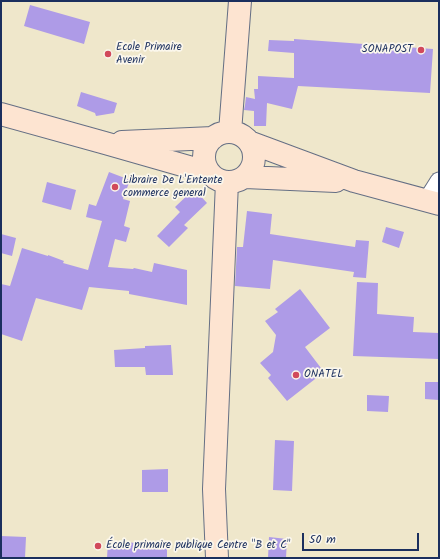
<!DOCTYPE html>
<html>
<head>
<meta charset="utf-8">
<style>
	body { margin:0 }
	#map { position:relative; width:440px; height:559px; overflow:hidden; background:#efe7cb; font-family:Kalam,sans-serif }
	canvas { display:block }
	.frame { position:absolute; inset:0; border:2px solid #1b2f5e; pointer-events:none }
	.scale { position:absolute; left:302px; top:533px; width:117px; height:18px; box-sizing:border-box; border:2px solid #1b2f5e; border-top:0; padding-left:5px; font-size:12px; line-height:14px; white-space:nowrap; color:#1b2f5e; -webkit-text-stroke:3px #fbf7ec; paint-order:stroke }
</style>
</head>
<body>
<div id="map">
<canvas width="440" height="559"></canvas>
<div class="frame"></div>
<div class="scale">50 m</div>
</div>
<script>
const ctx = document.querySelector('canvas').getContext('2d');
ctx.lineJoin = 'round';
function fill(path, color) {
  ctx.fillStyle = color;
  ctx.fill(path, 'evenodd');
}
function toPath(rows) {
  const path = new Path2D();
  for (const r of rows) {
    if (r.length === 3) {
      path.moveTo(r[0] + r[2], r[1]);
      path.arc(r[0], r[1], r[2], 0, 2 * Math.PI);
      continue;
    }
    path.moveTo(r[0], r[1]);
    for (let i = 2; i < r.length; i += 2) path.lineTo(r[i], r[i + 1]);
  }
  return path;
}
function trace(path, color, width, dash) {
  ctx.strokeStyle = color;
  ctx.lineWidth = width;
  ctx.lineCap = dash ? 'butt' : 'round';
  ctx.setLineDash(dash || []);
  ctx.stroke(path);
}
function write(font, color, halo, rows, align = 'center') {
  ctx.font = font + ' Kalam,sans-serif';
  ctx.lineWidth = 3.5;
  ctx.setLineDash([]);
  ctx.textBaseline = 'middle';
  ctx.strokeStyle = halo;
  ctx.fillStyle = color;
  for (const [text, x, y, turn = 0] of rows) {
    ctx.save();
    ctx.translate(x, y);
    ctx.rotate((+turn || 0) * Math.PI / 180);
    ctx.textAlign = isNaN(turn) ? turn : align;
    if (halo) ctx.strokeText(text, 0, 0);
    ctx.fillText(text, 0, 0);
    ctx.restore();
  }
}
const building = toPath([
	[30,5,90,22,84,44,24,26],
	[294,39,433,49,430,93,298,86,292,109,267,103,266,126,254,126,254,111,244,110,245,105,246,97,255,99,254,89,258,89,258,76,294,78,294,53,268,51,269,40,294,41],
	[81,92,117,103,114,113,96,116,95,113,77,106],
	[109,172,130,180,123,199,130,201,124,226,130,228,126,242,115,239,108,267,133,269,134,268,152,272,154,263,187,270,187,305,129,294,129,291,89,287,82,310,36,298,22,341,1,334,1,284,10,286,22,248,48,256,48,255,64,261,63,263,88,270,102,221,86,217,89,204,96,206],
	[47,182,76,190,71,210,42,202],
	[194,189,207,203,184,225,188,228,169,247,157,236,180,212,175,207],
	[247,211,272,214,270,234,355,247,356,240,369,241,366,278,353,277,354,272,273,260,270,289,235,286,237,247,243,247],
	[386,227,404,232,399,248,382,242],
	[1,234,16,238,12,256,1,253],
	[357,282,378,283,377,314,414,317,413,332,439,333,439,359,353,356],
	[300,289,330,328,305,347,324,372,287,401,268,378,271,375,260,363,273,352,276,335,265,321,278,312,275,309],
	[171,345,173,375,146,375,145,367,115,367,114,350,145,348,145,346],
	[425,382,439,382,439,400,425,399],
	[367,395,389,396,388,412,367,411],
	[275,440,294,441,292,491,273,490],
	[168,469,168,492,142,492,142,470],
	[1,536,26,537,25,558,1,558],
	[269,537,287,539,286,558,268,558],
	[108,541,167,545,167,558,107,558]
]);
const street = toPath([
	[427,200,439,181]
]);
const secondary = toPath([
	[1,114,105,143,210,173],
	[230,132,240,1],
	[229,157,25],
	[122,142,213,138],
	[249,142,354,181,439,204],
	[245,177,336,181],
	[217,558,214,489,227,182]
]);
const markers = [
	[421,50,4,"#d1495b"],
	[108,54,4,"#d1495b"],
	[115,187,4,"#d1495b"],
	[296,375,4,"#d1495b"],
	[98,546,4,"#d1495b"]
];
const poiNames = [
	["Ecole Primaire",116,48],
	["Avenir",116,61],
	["SONAPOST",413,50,"right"],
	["Libraire De L'Entente",123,181],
	["commerce general",123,194],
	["ONATEL",304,375],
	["École primaire publique Centre \"B et C\"",106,546]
];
fill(building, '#ae9be7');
trace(street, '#656f84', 19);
trace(secondary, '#656f84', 24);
trace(street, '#fff', 17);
trace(secondary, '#fde4d1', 22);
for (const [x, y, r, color] of markers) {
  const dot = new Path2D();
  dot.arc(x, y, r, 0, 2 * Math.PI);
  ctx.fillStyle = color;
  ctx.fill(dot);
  trace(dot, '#fbf7ec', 1.5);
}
write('11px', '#1b2f5e', '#fbf7ec', poiNames, 'left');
</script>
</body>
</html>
